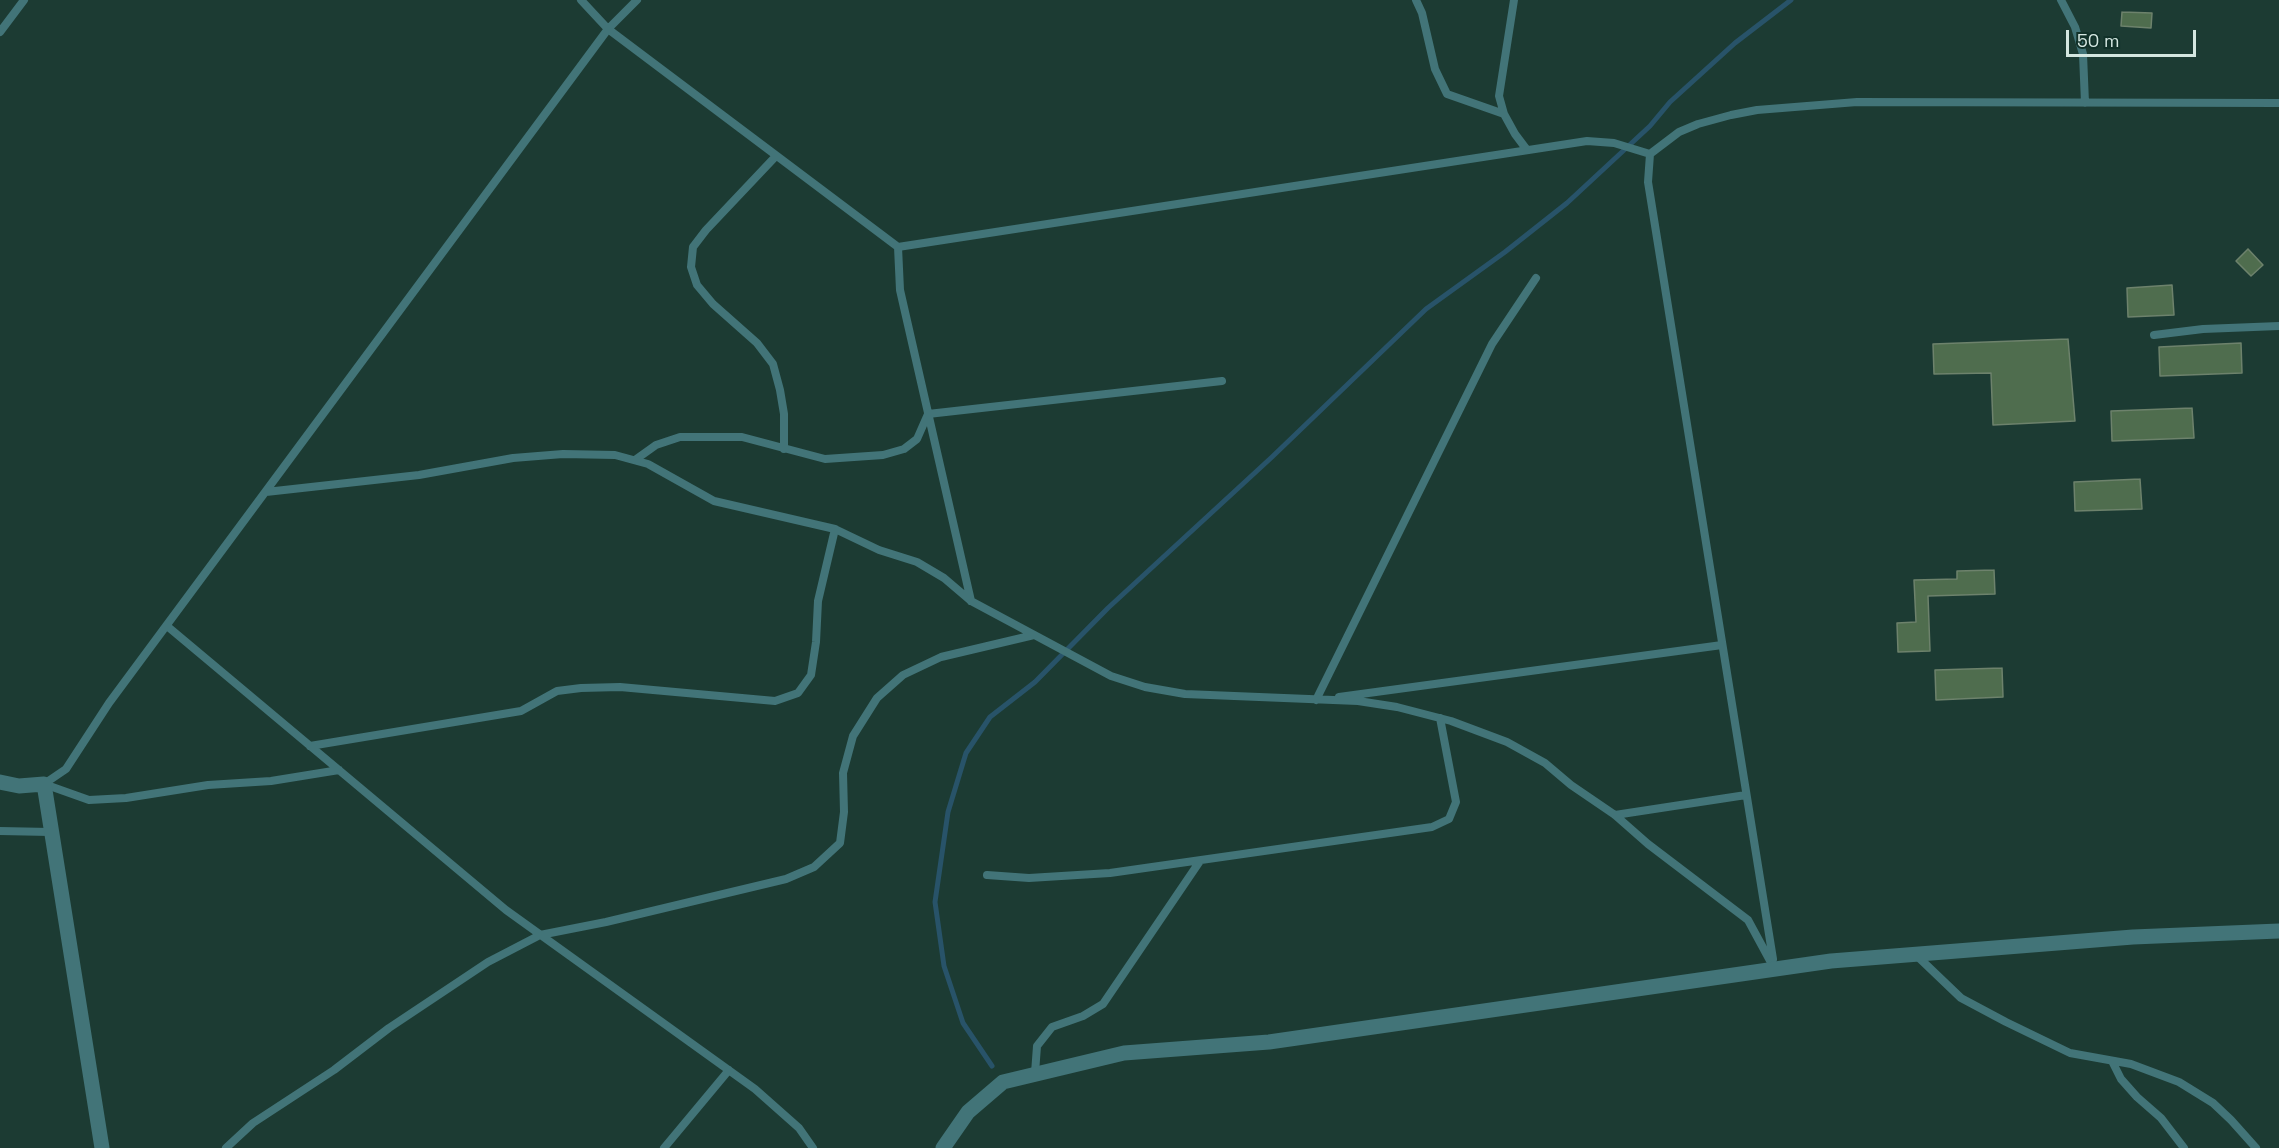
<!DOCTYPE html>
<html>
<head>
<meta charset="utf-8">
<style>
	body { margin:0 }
	#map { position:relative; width:2279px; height:1148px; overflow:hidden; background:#1c3b33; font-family:"Space Grotesk",sans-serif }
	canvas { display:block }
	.scale { position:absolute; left:2066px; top:30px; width:130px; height:27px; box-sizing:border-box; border:3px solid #d4e6e0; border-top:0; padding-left:8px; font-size:18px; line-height:21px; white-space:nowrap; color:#d4e6e0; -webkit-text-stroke:4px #113129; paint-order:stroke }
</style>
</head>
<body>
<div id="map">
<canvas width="2279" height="1148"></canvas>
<div class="scale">50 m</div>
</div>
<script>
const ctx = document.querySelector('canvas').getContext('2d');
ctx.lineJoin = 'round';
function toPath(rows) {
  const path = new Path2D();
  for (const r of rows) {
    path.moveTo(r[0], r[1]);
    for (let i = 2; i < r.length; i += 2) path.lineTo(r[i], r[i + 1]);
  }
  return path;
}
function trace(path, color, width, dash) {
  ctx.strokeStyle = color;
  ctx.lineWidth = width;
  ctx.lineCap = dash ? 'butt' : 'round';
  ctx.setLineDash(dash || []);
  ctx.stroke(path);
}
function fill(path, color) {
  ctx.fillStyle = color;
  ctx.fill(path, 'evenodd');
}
const stream = toPath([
	[992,1066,963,1023,944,966,935,902,948,812,966,753,990,717,1035,682,1108,608,1272,457,1426,309,1505,252,1567,203,1650,126,1670,102,1735,43,1791,0]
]);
const building = toPath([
	[2122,12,2152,13,2151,28,2121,26,2122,12],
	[2248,249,2263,265,2251,276,2236,261,2248,249],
	[2172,285,2174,315,2128,317,2127,288,2172,285],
	[2068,339,2075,421,1993,425,1991,373,1934,374,1933,344,2068,339],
	[2241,343,2242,373,2160,376,2159,347,2241,343],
	[2192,408,2194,438,2112,441,2111,411,2192,408],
	[2140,479,2142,509,2075,511,2074,482,2140,479],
	[1994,570,1995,594,1928,596,1930,651,1898,652,1897,623,1916,622,1914,580,1957,579,1957,571,1994,570],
	[2002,668,2003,697,1936,700,1935,670,2002,668]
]);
const service = toPath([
	[581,0,608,29,898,247,1587,141,1614,143,1650,154],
	[1416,0,1422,13,1435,69,1447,94,1504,114],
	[1514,0,1499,96,1504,114,1515,134,1527,150],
	[2061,0,2075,27,2083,54,2085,103],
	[0,32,24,0],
	[1650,154,1648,182,1773,959],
	[1650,154,1679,132,1698,124,1731,115,1757,110,1857,102,2279,103],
	[776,156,706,230,693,247,691,267,697,285,713,304,757,343,773,364,780,390,784,414,784,449],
	[898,247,900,290,971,601],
	[2154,335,2203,329,2279,326],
	[635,460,656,445,680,437,742,437,825,459,883,455,904,449,917,439,928,414,1222,381],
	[266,492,419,475,513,458,563,454,615,455,648,464,714,501,835,529,879,550,917,562,944,578,971,601,1111,676,1145,687,1185,694,1358,701,1397,707,1451,721,1507,742,1545,763,1571,785,1615,815,1648,844,1748,920,1774,968],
	[167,626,506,910,755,1089,799,1128,813,1148],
	[1339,697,1722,645],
	[1316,700,1492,344,1536,278],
	[310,746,521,711,557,691,581,688,620,687,775,701,798,693,811,675,816,642,818,601,835,529],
	[44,784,66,769,109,703,608,29,637,0],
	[44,784,89,800,126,798,208,785,271,781,339,770],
	[1615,815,1746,795],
	[0,831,50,832],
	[987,875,1029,878,1110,873,1432,827,1449,819,1456,802,1440,718],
	[1915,954,1961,998,2006,1022,2070,1053,2131,1064,2179,1082,2213,1103,2231,1120,2256,1148],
	[2112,1061,2121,1079,2137,1097,2161,1118,2184,1148],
	[1035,1073,1037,1046,1052,1027,1083,1016,1103,1004,1200,861],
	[226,1148,253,1123,334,1070,389,1028,488,962,540,935,606,922,786,879,814,867,840,843,844,812,843,773,853,736,877,698,903,675,941,657,1034,635],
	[664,1148,729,1070]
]);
const minor = toPath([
	[0,782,19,786,44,784,102,1148],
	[943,1148,968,1112,1003,1082,1124,1053,1269,1042,1831,961,2133,937,2279,931]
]);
trace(stream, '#285369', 5);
fill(building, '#4f6d4e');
trace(building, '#6d826c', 1.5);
trace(service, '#427478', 8);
trace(minor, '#427478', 15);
</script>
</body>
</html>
